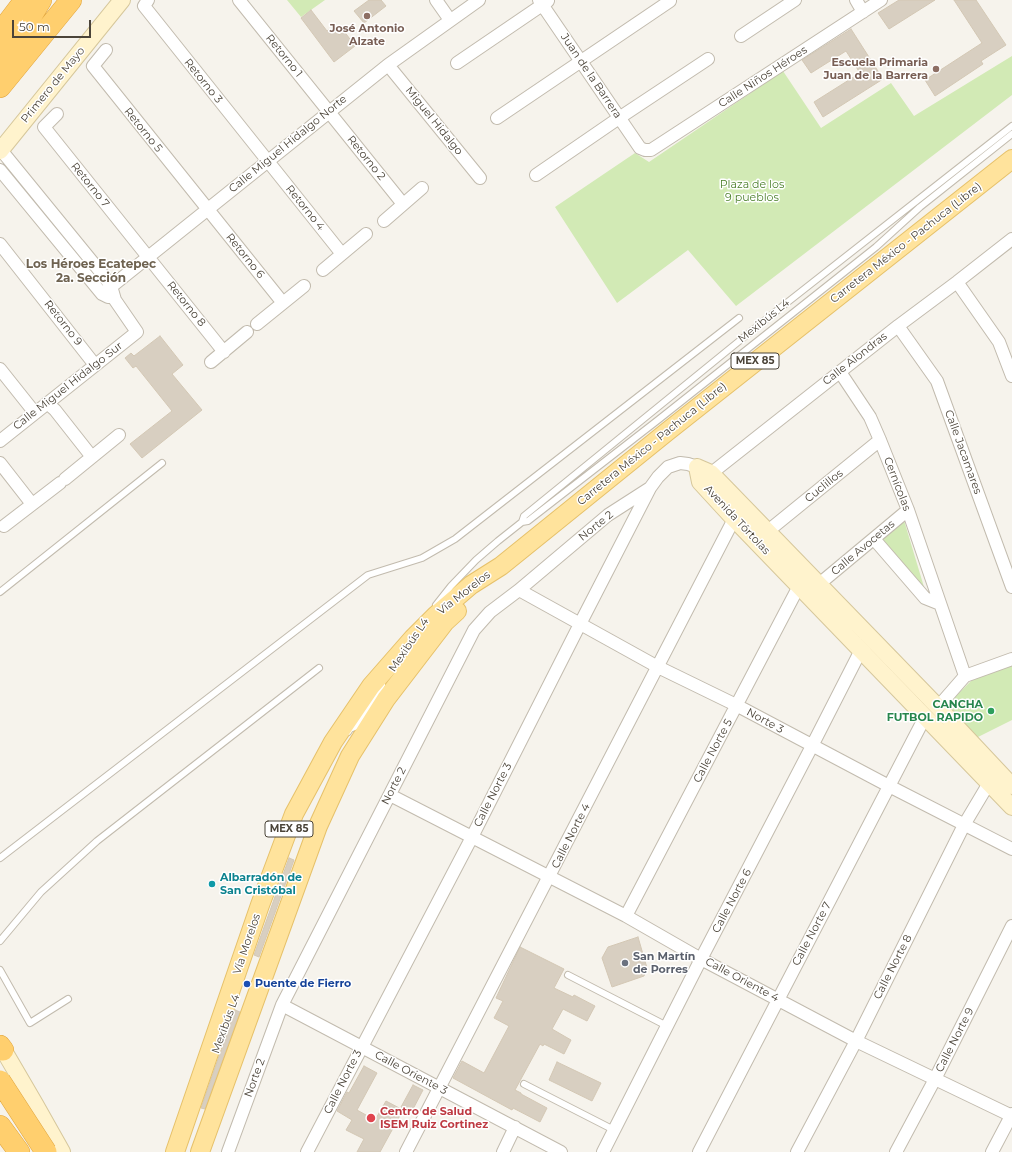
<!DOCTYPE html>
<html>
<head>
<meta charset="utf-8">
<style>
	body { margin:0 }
	#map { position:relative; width:1012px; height:1152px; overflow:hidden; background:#f6f3ec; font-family:Montserrat,sans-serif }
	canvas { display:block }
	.scale { position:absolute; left:12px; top:20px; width:79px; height:18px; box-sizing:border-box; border:2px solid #4b4439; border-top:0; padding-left:5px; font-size:12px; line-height:14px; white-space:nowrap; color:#4b4439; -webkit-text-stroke:3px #fff; paint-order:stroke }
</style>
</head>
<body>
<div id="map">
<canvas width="1012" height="1152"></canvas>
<div class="scale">50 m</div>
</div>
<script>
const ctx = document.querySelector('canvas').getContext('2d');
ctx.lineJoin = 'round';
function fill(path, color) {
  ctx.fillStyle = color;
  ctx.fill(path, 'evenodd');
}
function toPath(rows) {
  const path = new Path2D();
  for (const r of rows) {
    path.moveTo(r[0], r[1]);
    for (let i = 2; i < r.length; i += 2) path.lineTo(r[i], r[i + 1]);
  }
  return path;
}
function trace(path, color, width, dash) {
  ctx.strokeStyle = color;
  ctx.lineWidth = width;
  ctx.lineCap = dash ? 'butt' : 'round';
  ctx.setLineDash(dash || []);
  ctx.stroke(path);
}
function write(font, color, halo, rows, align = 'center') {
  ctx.font = font + ' Montserrat,sans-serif';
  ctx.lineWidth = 3;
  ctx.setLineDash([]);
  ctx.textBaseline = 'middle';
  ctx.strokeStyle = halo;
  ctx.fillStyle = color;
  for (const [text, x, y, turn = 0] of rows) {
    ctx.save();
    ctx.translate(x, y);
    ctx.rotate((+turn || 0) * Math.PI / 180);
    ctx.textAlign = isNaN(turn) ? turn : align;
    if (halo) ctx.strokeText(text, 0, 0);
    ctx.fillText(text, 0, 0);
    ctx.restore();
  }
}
const green = toPath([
	[287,0,325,0,301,17],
	[1012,56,1012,95,736,306,688,250,617,303,555,207,635,153,649,162,783,71,821,128,891,83,914,116],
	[903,517,924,587,879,538],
	[1012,665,1012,720,976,738,946,706,973,679]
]);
const building = toPath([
	[369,0,381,0,386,6,364,23,354,11,369,0],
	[899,0,935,0,889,29,878,13,899,0],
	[954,0,976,0,1006,45,981,61,983,64,935,96,925,80,982,43,954,0],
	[311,10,327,31,333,27,339,35,344,31,355,46,334,62,301,18,311,10],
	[851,29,883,79,823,117,814,102,860,73,846,51,811,73,802,60,851,29],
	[160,336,183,365,172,374,202,410,142,458,130,444,172,411,136,366,133,368,125,358,131,353,134,356,160,336],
	[289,858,294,860,259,957,254,955,289,858],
	[638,937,647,968,644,976,612,987,602,958,608,947,638,937],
	[520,947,564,969,554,988,573,997,574,995,595,1006,587,1021,563,1009,552,1029,571,1040,564,1054,544,1044,543,1046,540,1044,515,1090,521,1093,521,1094,547,1108,540,1122,513,1108,512,1110,453,1078,462,1061,484,1073,509,1026,494,1018,503,1001,496,998,520,947],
	[235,1010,240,1012,205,1109,201,1108,235,1010],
	[557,1062,601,1083,592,1101,549,1080,557,1062],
	[364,1066,377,1073,357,1110,375,1120,386,1101,403,1110,380,1152,357,1152,364,1139,346,1130,352,1120,337,1111,347,1092,349,1093,364,1066],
	[413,1085,423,1090,411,1113,401,1107,413,1085]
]);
const lane = toPath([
	[522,522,524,516,770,316,1012,126],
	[0,592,162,463],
	[436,605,451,586,476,560,498,541,522,522,528,521,658,420,876,247,920,207,1012,134],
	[348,732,350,729,357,726,382,685],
	[0,858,368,575,422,558,455,539,739,318],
	[0,941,41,892,97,841,319,668],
	[0,970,30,1023,68,999],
	[568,975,667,1026],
	[524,1084,614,1130]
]);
const street = toPath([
	[148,0,144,6,342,254],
	[239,0,403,204],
	[436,0,450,20],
	[539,0,640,148,645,150,651,150,881,0],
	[856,0,863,12],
	[741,36,795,0],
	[106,50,93,66,283,303],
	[457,63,548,1],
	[388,65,480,178],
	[57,114,44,127,224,352],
	[497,118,670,1],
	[0,170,102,294,108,297],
	[536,175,619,118,708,59],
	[384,221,422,188],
	[0,244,95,365],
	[323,270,366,234],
	[957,282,999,342,1012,376],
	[102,294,388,65,479,0],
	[257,324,304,286],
	[898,326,937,381,1012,587],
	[211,362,247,332],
	[0,369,35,413],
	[840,372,870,417,880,440,908,510,965,676],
	[47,403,55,410,92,457],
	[0,441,137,332,115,300,111,286,103,275,1,150],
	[0,463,32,504],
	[65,479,119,435],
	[704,479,898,326,957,282,1012,239],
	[4,526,60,483],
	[768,531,880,440],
	[874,539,925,598,940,604],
	[818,585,908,510],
	[519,590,658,667,736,705,889,786,1012,849],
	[938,707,965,676,1012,659],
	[390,795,626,916,701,959,856,1041,1012,1116],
	[626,916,799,586],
	[282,1005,561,1152],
	[228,1152,282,1005,474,630,490,612,519,590,608,515,650,488],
	[307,1152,472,837,580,624,650,488,658,477,668,467,680,463,688,464,697,467],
	[406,1152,734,519],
	[503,1152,515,1127],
	[603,1152,701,959,812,746,861,650],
	[699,1152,925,717],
	[797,1152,856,1041,964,825,989,783],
	[896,1152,935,1079,1012,926],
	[992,1152,1012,1114]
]);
const secondary = toPath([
	[0,151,122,0],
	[697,467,700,482,734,519,1012,807],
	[697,467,711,473,938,707,1012,786],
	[0,1044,35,1104,62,1152]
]);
const primary = toPath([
	[175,1152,260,905,294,814,333,742,371,686,413,638,436,615,471,585,501,566,668,431,1012,159],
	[200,1152,318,826,350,756,386,699,445,622,457,611]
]);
const highway = toPath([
	[0,33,25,0],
	[0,60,24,28,41,0],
	[0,87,71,0],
	[0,1046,3,1050],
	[0,1126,19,1152]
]);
const highwayBridge = toPath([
	[0,1081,46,1152]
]);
const markers = [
	[367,16,4,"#8d6e63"],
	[936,69,4,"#8d6e63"],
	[991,711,4,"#2e9e5b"],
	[212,884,4,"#0f9aa8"],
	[625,963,4,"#6b7280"],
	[247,984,4,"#1a4fb4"],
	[371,1118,5,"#e0444e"]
];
const shields = [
	[755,361,48],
	[289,829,48]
];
const shieldNames = [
	["MEX 85",755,361],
	["MEX 85",289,829]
];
const educationNames = [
	["José Antonio",367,29],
	["Alzate",367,42],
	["Escuela Primaria",928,63,"right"],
	["Juan de la Barrera",928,76,"right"]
];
const streetNames = [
	["Retorno 1",284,56,51],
	["Juan de la Barrera",591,76,56],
	["Calle Niños Héroes",763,77,-33],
	["Retorno 3",203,81,51],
	["Primero de Mayo",53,85,-51],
	["Miguel Hidalgo",434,121,51],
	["Retorno 5",143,130,51],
	["Calle Miguel Hidalgo Norte",288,144,-39],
	["Retorno 2",366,158,51],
	["Retorno 7",90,185,51],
	["Retorno 4",305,208,51],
	["Carretera México - Pachuca (Libre)",906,243,-38],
	["Retorno 6",245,256,51],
	["Retorno 8",186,304,51],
	["Mexibús L4",764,321,-39],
	["Retorno 9",63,323,52],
	["Calle Alondras",855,359,-38],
	["Calle Miguel Hidalgo Sur",68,386,-38],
	["Carretera México - Pachuca (Libre)",652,444,-39],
	["Calle Jacamares",963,452,70],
	["Cernícolas",897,484,69],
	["Cuclillos",824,486,-39],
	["Avenida Tórtolas",737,520,47],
	["Norte 2",596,526,-39],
	["Calle Avocetas",863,548,-40],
	["Vía Morelos",464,593,-38],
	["Mexibús L4",409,645,-56],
	["Norte 3",765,721,28],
	["Calle Norte 5",713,751,-62],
	["Norte 2",394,786,-63],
	["Calle Norte 3",493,795,-63],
	["Calle Norte 4",571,836,-63],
	["Calle Norte 6",732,901,-62],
	["Calle Norte 7",812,934,-62],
	["Vía Morelos",247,944,-71],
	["Calle Norte 8",893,967,-63],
	["Calle Oriente 4",742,980,28],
	["Mexibús L4",226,1024,-70],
	["Calle Norte 9",955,1040,-63],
	["Calle Oriente 3",411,1073,28],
	["Norte 2",255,1078,-70],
	["Calle Norte 3",343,1082,-63]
];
const parkNames = [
	["Plaza de los",752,185],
	["9 pueblos",752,198]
];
const leisureNames = [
	["CANCHA",983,705],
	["FUTBOL RAPIDO",983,718]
];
const cultureNames = [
	["Albarradón de",220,878],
	["San Cristóbal",220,891]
];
const worshipNames = [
	["San Martín",633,957],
	["de Porres",633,970]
];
const transitNames = [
	["Puente de Fierro",255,984]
];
const healthNames = [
	["Centro de Salud",380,1112],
	["ISEM Ruiz Cortinez",380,1125]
];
const neighbourhoodNames = [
	["Los Héroes Ecatepec",91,264],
	["2a. Sección",91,278]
];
fill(green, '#d2eab5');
fill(building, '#d8cfc1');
trace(building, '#d3c7b4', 1);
trace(lane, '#c2bbae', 8);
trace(street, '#c2bbae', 14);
trace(secondary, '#d6c79b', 18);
trace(primary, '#e6c16a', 20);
trace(highway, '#e0a43c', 22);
trace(lane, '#fff', 6);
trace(street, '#fff', 12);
trace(secondary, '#fff3cd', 16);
trace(primary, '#ffe39c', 18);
trace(highway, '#ffcf6e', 21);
trace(highwayBridge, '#e0a43c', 22, []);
trace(highwayBridge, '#ffcf6e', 21);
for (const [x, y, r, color] of markers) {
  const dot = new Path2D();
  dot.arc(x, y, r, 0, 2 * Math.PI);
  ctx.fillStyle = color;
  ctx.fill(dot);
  trace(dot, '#fff', 1.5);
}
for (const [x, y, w] of shields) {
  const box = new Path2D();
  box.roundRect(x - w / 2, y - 8, w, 16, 3);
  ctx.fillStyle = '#fff';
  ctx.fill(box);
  trace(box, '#4b4439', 1);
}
write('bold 10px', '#4b4439', null, shieldNames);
write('bold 11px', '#785e54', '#fff', educationNames);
write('11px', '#4b4439', '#fff', streetNames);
write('11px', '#4a7f2a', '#fff', parkNames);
write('bold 11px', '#27864d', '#fff', leisureNames, 'right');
write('bold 11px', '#0d838f', '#fff', cultureNames, 'left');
write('bold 11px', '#5b616d', '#fff', worshipNames, 'left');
write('bold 11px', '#164399', '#fff', transitNames, 'left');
write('bold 11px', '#be3a42', '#fff', healthNames, 'left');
write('bold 12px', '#6e6250', '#fff', neighbourhoodNames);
</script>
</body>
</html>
